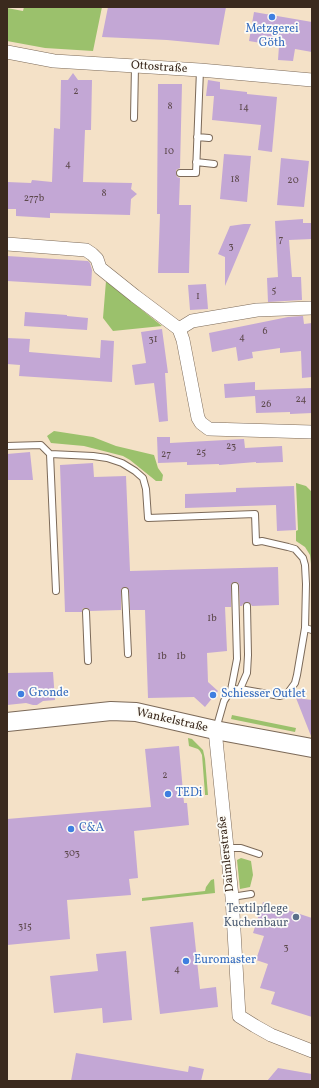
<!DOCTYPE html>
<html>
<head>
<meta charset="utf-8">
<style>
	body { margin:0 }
	#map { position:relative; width:319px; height:1088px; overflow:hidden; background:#f4e1c7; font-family:Vollkorn,serif }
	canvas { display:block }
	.frame { position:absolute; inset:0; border:8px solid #3b2a1e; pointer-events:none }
</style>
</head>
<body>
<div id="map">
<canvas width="319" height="1088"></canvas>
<div class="frame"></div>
</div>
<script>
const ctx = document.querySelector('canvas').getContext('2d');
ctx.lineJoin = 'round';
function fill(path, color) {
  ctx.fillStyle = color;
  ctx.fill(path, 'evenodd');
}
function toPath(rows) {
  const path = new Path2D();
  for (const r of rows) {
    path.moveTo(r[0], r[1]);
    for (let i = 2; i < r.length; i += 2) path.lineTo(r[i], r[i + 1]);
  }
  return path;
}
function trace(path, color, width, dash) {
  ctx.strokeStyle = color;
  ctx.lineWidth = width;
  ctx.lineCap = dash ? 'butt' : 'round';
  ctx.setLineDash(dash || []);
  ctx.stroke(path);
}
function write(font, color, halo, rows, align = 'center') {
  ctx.font = font + ' Vollkorn,serif';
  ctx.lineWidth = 3.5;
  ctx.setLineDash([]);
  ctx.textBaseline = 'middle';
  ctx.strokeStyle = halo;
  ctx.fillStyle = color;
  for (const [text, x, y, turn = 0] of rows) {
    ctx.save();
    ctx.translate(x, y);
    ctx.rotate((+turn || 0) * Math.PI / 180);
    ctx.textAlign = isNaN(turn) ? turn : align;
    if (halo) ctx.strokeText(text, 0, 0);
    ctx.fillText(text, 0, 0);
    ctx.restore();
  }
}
const green = toPath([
	[24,7,102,7,93,51,45,48,7,41,7,8,23,11],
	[106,281,162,326,113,331,103,318],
	[54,431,93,437,116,446,154,455,158,468,163,475,162,481,156,481,130,460,123,456,84,446,51,443,47,436],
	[296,483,306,486,312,492,312,564,311,564,310,555,305,547,296,541,296,531,298,530],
	[232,715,296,728,295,732,231,719],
	[188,738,192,739,203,750,205,759,208,795,205,795,205,794,202,755,200,751,198,749,189,746],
	[241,858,251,861,253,875,250,887,240,889,237,860],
	[214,879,215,893,142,901,142,898,205,891,206,887,211,880]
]);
const building = toPath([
	[108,7,226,7,219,45,167,40,102,37],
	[254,12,312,22,312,52,295,49,293,61,278,60,279,46,249,41],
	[73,73,78,80,92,80,91,130,85,130,83,182,132,183,131,189,137,194,131,199,130,215,50,213,50,218,16,216,16,209,7,209,7,182,31,183,32,180,52,182,54,128,60,129,61,80,68,80],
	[208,80,220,82,220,89,247,92,247,94,277,97,272,152,258,150,261,125,212,120,214,96,206,96],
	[158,84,182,84,180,168,176,170,176,173,177,177,180,178,179,205,191,205,189,273,158,273,160,214,157,214],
	[224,154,251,156,247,202,220,199],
	[281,158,309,161,304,207,277,205],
	[303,219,303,223,312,223,312,239,289,240,292,277,301,277,302,300,268,302,267,278,278,277,275,221],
	[244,224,251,224,225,286,225,257,218,254,230,226],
	[7,256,88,261,90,263,92,270,91,286,7,281],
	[206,284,208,309,190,310,188,285],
	[25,312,67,315,67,316,88,318,87,330,24,326],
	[303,316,304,324,312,323,312,377,302,378,301,351,280,353,280,348,252,352,253,358,238,361,236,347,212,352,209,333,288,317],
	[162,329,168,373,165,373,168,421,159,422,154,383,135,385,132,365,146,363,141,332],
	[7,338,30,339,29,352,100,358,101,340,114,341,112,382,19,376,20,365,7,364],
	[255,382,255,390,312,388,312,413,290,414,290,412,256,413,255,396,225,398,224,384],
	[157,437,170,437,170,443,244,439,245,448,282,446,283,462,256,463,256,462,219,465,219,464,187,465,187,462,158,463],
	[30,452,33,480,7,480,7,454],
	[93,463,94,477,126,476,130,571,278,567,279,605,252,606,249,602,247,602,243,604,242,606,240,606,239,584,237,582,234,582,231,584,231,607,225,607,227,651,207,653,208,682,218,691,205,707,194,697,148,698,145,610,130,610,129,591,127,587,124,587,121,589,121,610,90,611,88,608,83,608,82,612,65,612,60,465],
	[294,486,296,530,277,531,276,505,185,508,185,494,236,492,236,488],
	[53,672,55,700,43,701,37,705,33,705,26,703,7,705,7,673],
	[296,698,312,700,312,736,311,736],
	[179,746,184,803,187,803,189,825,134,831,138,878,129,879,131,895,67,900,70,939,7,945,7,819,151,807,145,749],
	[263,902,312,918,312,1017,271,1004,275,992,260,988,268,964,256,960,264,936,253,933],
	[193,922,200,989,216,987,218,1007,160,1014,150,927],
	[126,951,132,1020,103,1023,102,1008,54,1013,50,976,98,971,96,954],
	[76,1053,188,1072,189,1066,204,1069,201,1081,71,1081],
	[278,1068,312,1074,312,1081,267,1081]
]);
const lane = toPath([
	[134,118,135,66],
	[197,137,209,138],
	[196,162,214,164],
	[180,173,196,173,200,70],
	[7,446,41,445,50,454,93,456,107,458,122,463,135,471,143,478,146,489,148,518,255,514,256,542,262,541,288,547,295,549,303,558,305,565,306,584,305,628],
	[50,454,56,591],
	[125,591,128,654],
	[86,612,88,661],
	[240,689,247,673,248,655,247,606],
	[231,690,237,659,235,586],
	[216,729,224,701,231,690,240,689,280,696,287,694,295,683,297,675,305,628,312,630],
	[227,848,241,848,259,854],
	[232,897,251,894]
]);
const street = toPath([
	[7,52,54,61,200,70,312,80],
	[7,244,86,250,92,254,97,259,100,268,135,296,179,329,192,321,257,310,312,308],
	[179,329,183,340,198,418,201,423,209,429,312,432],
	[215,730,232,897,239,1016,255,1026,271,1035,312,1051]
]);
const secondary = toPath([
	[7,722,111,711,136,712,215,730,312,748]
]);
const markers = [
	[272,17,4,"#3f7fe0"],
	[21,694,4,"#3f7fe0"],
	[213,695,4,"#3f7fe0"],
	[168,794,4,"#3f7fe0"],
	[71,829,4,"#3f7fe0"],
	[296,917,4,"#5c6f8a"],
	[186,961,4,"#3f7fe0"]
];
const numberNames = [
	["2",76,92],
	["8",170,107],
	["14",244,108],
	["10",169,152],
	["4",68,165],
	["18",235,180],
	["20",293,181],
	["8",104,194],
	["277b",34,199],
	["7",281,240],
	["3",231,247],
	["5",274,291],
	["1",198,297],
	["6",265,332],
	["4",242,338],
	["31",153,340],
	["24",301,400],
	["26",266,405],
	["23",231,447],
	["25",201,453],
	["27",166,455],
	["1b",212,619],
	["1b",162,657],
	["1b",181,657],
	["2",165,776],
	["303",72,854],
	["315",25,927],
	["3",286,948],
	["4",177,970]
];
const shopNames = [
	["Metzgerei",272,30,"center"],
	["Göth",272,44,"center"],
	["Gronde",29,694],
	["Schiesser Outlet",221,695],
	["TEDi",176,794],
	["C&A",79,829],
	["Euromaster",194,961]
];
const streetNames = [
	["Ottostraße",159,68,4],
	["Wankelstraße",172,721,13],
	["Daimlerstraße",227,854,-96]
];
const serviceNames = [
	["Textilpflege",288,910],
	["Kuchenbaur",288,924]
];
fill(green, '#9bc16c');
fill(building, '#c3a7d5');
trace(lane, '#7c6a59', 8);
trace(street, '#7c6a59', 14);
trace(secondary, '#7c6a59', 20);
trace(lane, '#fff', 6);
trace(street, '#fff', 13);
trace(secondary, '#fff', 18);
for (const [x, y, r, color] of markers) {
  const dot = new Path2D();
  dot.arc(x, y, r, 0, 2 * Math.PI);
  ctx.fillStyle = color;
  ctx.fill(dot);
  trace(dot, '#fdfcf7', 1.5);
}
write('10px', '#5d494c', null, numberNames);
write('12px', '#366cbe', '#fdfcf7', shopNames, 'left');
write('12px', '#3b2a1e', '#fdfcf7', streetNames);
write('12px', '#4e5e75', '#fdfcf7', serviceNames, 'right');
</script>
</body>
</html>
